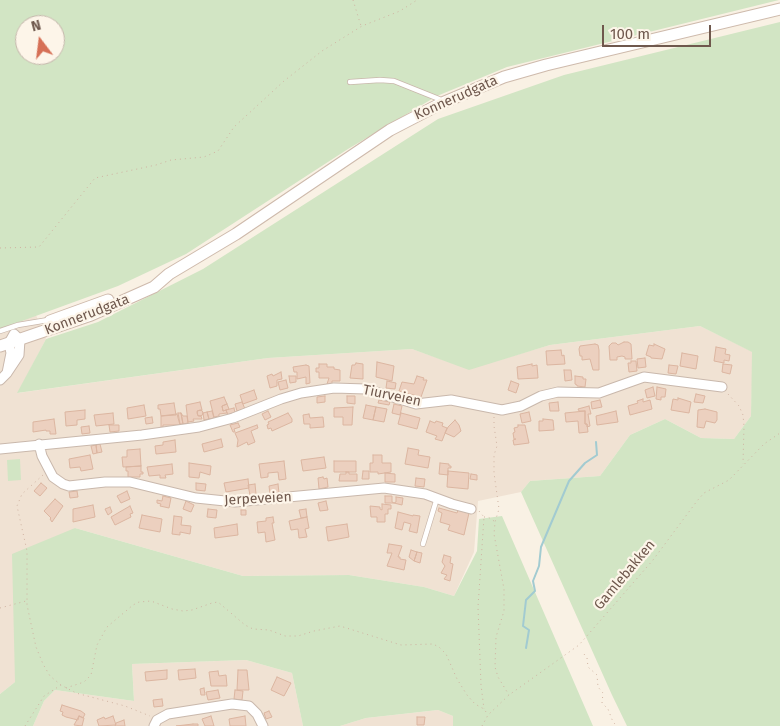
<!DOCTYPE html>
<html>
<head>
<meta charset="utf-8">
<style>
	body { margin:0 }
	#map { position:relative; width:780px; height:726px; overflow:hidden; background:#f9f1e4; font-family:"Fira Sans",sans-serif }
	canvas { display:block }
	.north { position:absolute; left:15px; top:15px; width:50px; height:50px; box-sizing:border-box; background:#fdf5e9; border:1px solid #c4b6ab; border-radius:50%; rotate:345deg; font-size:14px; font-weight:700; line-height:20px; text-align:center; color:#6f584d }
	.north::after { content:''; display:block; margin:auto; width:18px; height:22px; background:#d67056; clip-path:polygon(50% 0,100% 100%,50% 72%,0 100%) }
	.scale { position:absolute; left:602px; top:25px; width:109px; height:22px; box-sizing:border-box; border:2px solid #6f584d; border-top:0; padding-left:6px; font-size:15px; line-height:18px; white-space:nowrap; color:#6f584d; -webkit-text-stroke:4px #fdf5e9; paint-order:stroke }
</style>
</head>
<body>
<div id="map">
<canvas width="780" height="726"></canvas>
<div class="north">N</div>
<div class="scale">100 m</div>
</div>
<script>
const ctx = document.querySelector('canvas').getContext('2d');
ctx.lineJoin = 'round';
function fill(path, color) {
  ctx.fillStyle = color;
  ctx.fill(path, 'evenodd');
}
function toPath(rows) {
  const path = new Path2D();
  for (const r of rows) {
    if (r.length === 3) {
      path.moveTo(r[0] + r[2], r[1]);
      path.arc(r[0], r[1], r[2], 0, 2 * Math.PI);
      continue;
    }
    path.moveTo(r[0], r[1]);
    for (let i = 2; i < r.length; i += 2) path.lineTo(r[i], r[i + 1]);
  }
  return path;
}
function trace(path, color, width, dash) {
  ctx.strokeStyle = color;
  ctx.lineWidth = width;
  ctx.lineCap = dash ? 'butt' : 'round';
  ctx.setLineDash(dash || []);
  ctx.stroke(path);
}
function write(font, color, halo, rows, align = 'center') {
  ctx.font = font + ' "Fira Sans",sans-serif';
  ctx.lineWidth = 4.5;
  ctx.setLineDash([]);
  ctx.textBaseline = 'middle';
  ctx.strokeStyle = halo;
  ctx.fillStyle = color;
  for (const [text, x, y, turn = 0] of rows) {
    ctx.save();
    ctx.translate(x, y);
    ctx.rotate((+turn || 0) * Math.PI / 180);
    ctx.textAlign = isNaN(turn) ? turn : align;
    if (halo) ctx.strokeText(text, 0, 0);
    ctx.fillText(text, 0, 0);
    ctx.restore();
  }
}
const residential = toPath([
	[36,315,46,339,18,393,268,358,412,349,469,369,550,345,700,326,753,352,751,416,734,439,701,438,665,419,630,435,600,476,530,481,521,492,478,501,474,552,454,596,424,587,349,575,243,576,75,528,15,638,15,682,0,694,0,329],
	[246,660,292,673,303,726,33,726,44,701,55,690,134,701,132,664],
	[438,710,453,716,453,726,340,726,366,718]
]);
const green = toPath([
	[0,0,779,0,507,67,437,96,348,149,186,254,118,286,0,329],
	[25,25,55,25,55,55,25,55],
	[780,22,780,726,627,726,612,695,521,492,530,481,600,476,630,435,665,419,701,438,734,439,751,416,752,352,700,326,550,345,469,370,412,349,268,358,17,393,46,339,98,322,203,269,438,119,564,75],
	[20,459,21,480,8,481,7,460],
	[502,516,593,726,453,726,453,716,438,710,366,718,340,726,303,726,292,673,246,660,132,664,134,701,55,690,44,701,33,726,0,726,0,694,15,682,12,554,75,528,243,576,349,575,424,587,454,596,477,551,479,519]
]);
const stream = toPath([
	[526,648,529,630,523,626,526,600,535,591,533,581,539,566,541,547,569,481,585,463,597,455,596,442]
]);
const building = toPath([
	[624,342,628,342,631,344,632,359,625,359,625,357,622,356,617,357,617,360,610,360,609,346,612,343,616,343,618,345,624,342],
	[595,344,598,345,599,350,599,370,593,370,590,359,582,360,582,356,580,356,579,349,580,346,595,344],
	[654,344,665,349,662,359,651,358,651,357,646,355,649,345,654,346,654,344],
	[716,347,726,349,725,354,730,355,729,361,724,360,724,363,714,361,716,347],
	[561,350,562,356,564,355,565,364,547,365,546,351,561,350],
	[682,353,698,356,696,369,680,366,682,353],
	[645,358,646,367,638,368,637,359,645,358],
	[631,361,636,361,637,371,629,372,628,363,631,363,631,361],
	[377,362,394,366,392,381,376,377,377,362],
	[356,363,363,364,363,379,350,378,352,365,355,365,356,363],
	[319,364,327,364,327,367,334,367,334,369,340,370,340,381,332,381,332,384,327,384,329,378,319,378,319,372,316,372,316,368,319,368,319,364],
	[532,364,532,366,537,365,538,378,518,379,517,367,532,364],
	[723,364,732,365,730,374,722,372,723,364],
	[306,365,309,366,310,383,306,384,306,377,297,379,297,372,294,372,293,367,306,365],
	[669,365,678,366,676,374,668,373,669,365],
	[564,370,571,370,572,380,565,381,564,370],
	[281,372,282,379,277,380,277,386,270,388,267,376,272,374,273,376,281,372],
	[289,376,296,376,296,382,290,383,289,376],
	[417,376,424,378,423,380,427,380,421,397,399,391,402,382,414,384,417,376],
	[575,376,583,377,583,379,586,379,585,387,577,386,577,385,575,384,575,376],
	[286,380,288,388,280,390,278,382,286,380],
	[387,381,396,383,395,389,386,388,387,381],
	[511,381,519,384,516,393,508,390,511,381],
	[653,387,655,396,647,398,645,390,653,387],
	[657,387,666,389,665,397,661,397,661,400,656,399,657,387],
	[254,390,257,399,243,404,240,395,254,390],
	[696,394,705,396,703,403,694,402,696,394],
	[325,396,325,402,317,403,317,397,325,396],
	[347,396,355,396,355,404,347,403,347,396],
	[224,397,227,404,222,406,223,411,226,410,227,413,219,414,219,416,214,417,210,401,224,397],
	[678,398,691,402,689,413,671,410,673,399,678,400,678,398],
	[643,399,643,402,650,400,652,409,630,415,628,406,638,403,637,401,643,399],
	[379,400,390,402,389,405,378,403,379,400],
	[600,400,602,407,592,409,591,402,600,400],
	[200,402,202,410,197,411,198,416,201,416,202,419,193,419,194,421,188,422,186,405,200,402],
	[242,402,245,409,237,411,235,404,242,402],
	[558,402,559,411,550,411,549,403,558,402],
	[174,403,176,415,161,416,160,409,158,409,158,405,174,403],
	[227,404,229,409,223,411,222,406,227,404],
	[394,404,402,406,400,415,392,413,394,404],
	[144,405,146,416,128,419,127,408,144,405],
	[366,405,376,407,373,420,363,418,366,405],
	[589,406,591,414,588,414,590,426,587,427,587,424,585,424,585,411,579,411,578,409,589,406],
	[353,407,352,425,343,425,343,417,334,417,334,408,353,407],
	[376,407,387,409,384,422,373,420,376,407],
	[234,408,235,413,228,415,226,410,234,408],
	[705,409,717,412,717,420,715,423,706,421,704,428,697,427,698,410,705,409],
	[200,413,3],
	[85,410,85,419,77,420,77,425,66,426,65,412,85,410],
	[212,411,214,418,209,419,207,412,212,411],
	[268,411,271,417,265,420,262,414,268,411],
	[585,411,585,424,587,424,588,432,579,433,578,421,566,422,565,413,585,411],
	[616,411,618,422,597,425,596,416,616,411],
	[207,412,209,419,204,420,203,413,207,412],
	[529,412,531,421,522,423,520,414,529,412],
	[113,413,114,424,96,426,94,415,113,413],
	[178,413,181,413,183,424,180,424,178,413],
	[181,413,183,416,187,416,188,423,183,424,181,413],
	[288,413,292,419,292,422,272,431,271,428,268,429,267,425,269,424,268,422,288,413],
	[401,413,420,418,417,429,398,424,401,413],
	[177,414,180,425,163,425,163,427,161,428,161,416,177,414],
	[309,414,310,418,323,417,324,427,310,428,310,424,304,424,303,415,309,414],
	[152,417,153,423,146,424,145,418,152,417],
	[54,419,56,434,50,434,50,431,46,431,46,430,33,432,33,422,54,419],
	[543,419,553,420,554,430,539,431,539,421,543,421,543,419],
	[455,420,459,425,461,431,454,437,445,433,448,427,455,420],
	[430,421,435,423,436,421,443,423,442,426,447,428,442,441,435,439,437,436,426,432,430,421],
	[238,423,240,427,234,429,235,432,233,432,230,425,238,423],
	[109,425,119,425,119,431,110,432,109,425],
	[257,425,258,428,251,431,255,442,248,445,247,442,237,447,238,440,235,433,257,425],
	[518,425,525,425,529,443,514,445,513,440,516,439,514,439,513,433,515,432,514,428,518,427,518,425],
	[89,426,90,433,82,434,81,427,89,426],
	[221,439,223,447,204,452,202,444,221,439],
	[175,440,176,452,156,454,155,446,163,445,163,442,175,440],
	[100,444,102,452,97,453,96,445,100,444],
	[96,445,97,453,93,454,91,446,96,445],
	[408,448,419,450,418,455,430,457,428,468,405,464,408,448],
	[140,449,141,466,123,467,122,457,127,457,127,450,140,449],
	[90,455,93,469,81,471,80,467,70,468,69,459,90,455],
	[373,455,382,455,382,463,391,463,391,472,378,474,378,472,370,472,370,463,373,463,373,455],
	[324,457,326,468,303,471,301,460,324,457],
	[284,461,286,479,279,480,278,472,268,473,268,477,261,478,259,464,284,461],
	[334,461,356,461,356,472,334,472,334,461],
	[189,463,211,466,210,475,200,472,199,478,189,477,189,463],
	[440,463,449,464,449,466,451,466,451,468,448,468,448,475,439,474,440,463],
	[172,464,173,474,165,475,166,478,160,478,160,475,149,476,147,467,172,464],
	[141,466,141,472,143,472,143,474,140,474,140,477,128,477,128,471,126,471,126,467,141,466],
	[363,471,369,471,369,479,362,479,363,471],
	[448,471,469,473,468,489,447,487,448,471],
	[346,472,349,472,349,474,357,474,357,481,339,481,340,474,346,474,346,472],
	[385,473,395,474,395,482,385,482,385,473],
	[471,474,477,475,477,480,470,479,471,474],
	[323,477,324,479,327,478,328,487,319,489,318,478,323,477],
	[416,478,425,479,424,487,415,486,416,478],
	[248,479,249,488,226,492,224,483,248,479],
	[41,483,47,488,40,496,34,491,41,483],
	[196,483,206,484,205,491,196,490,196,483],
	[255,484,256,494,250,495,248,485,255,484],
	[278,484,279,493,270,494,269,486,278,484],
	[77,491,78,497,70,498,69,492,77,491],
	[127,491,130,499,121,503,117,496,127,491],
	[163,496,171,498,169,508,160,506,161,504,157,503,157,500,162,501,163,496],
	[385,496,392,496,392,502,394,503,385,503,385,496],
	[396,497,403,498,402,505,394,503,396,502,396,497],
	[55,499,63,506,52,522,50,519,51,518,44,511,55,499],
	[186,501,194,505,191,512,183,509,186,501],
	[326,501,328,510,320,511,318,503,326,501],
	[382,504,391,505,391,509,388,509,388,514,385,514,385,522,377,522,377,517,371,517,370,506,380,507,380,509,382,510,382,504],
	[93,505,95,517,73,522,73,509,93,505],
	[130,506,133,513,130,514,131,517,115,525,111,517,130,506],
	[110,507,112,512,108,515,105,509,110,507],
	[439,508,457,513,458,510,469,513,464,535,448,530,450,525,440,522,442,513,438,511,439,508],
	[208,509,217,510,216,518,207,517,208,509],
	[306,509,307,517,301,518,299,510,306,509],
	[241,510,246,510,246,515,241,515,241,510],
	[398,512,413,516,413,515,420,516,417,533,409,531,411,524,404,522,402,530,395,528,398,512],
	[142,515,162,519,160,532,139,528,142,515],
	[174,516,182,517,181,525,191,526,190,534,180,532,180,535,172,534,174,516],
	[273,517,274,523,272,523,275,540,266,542,265,532,258,533,257,522,266,521,266,518,273,517],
	[307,517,309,528,305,529,307,537,299,538,298,529,291,530,289,521,307,517],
	[237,524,238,535,215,538,214,528,237,524],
	[347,524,349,537,328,541,326,527,347,524],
	[389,544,402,546,398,557,400,557,400,559,406,560,404,570,387,566,392,553,387,553,389,544],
	[411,550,417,552,414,561,409,557,411,550],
	[417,552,422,553,420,563,414,561,417,552],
	[444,555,451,557,450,563,453,564,450,581,444,579,447,575,441,573,445,566,442,562,444,555],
	[195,669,196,678,179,680,178,670,195,669],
	[167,670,167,679,146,681,145,672,167,670],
	[238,670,247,670,249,690,237,690,238,670],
	[218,671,219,676,226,675,227,686,211,686,209,672,218,671],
	[277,677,291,683,284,696,271,690,277,677],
	[204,688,205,695,201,695,200,689,204,688],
	[218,690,220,698,208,700,206,692,218,690],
	[235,690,243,691,242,700,234,699,235,690],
	[162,699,163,706,154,707,153,700,162,699],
	[62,705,81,711,85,714,83,718,79,716,78,720,66,717,62,715,63,712,60,711,62,705],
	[269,711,272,717,266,719,264,713,269,711],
	[79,716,84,718,82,726,74,725,79,716],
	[113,716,116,725,99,726,97,720,104,717,105,719,113,716],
	[211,716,214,726,205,726,202,719,211,716],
	[245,716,246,726,230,726,229,719,245,716],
	[417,717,425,717,424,725,417,725,417,717],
	[124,720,125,726,115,726,116,723,124,720],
	[193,724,198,724,198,726,176,726,193,724]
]);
const path = toPath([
	[353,0,361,26],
	[0,248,39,247,95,178,156,165,171,160,204,157,218,151,234,127,284,81,322,51,362,26,400,11,417,0],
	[728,394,739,406,743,415,744,426,743,464],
	[494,417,494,426,497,446,494,455,494,473,499,509,495,522,494,534,504,589,504,611,496,637,495,667,498,677,509,695],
	[43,475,22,494,17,506,27,551,27,605,36,647,43,664,50,676,61,685,76,693,125,706,150,716],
	[479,511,484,517,478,607,481,685,484,709],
	[484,517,488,517,494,521],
	[0,608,26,601],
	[584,654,587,658,588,667,597,675,598,687,603,693,602,703,608,709,613,722,617,726],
	[66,688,84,682,91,675,97,645,107,627,133,605,139,602,151,601,172,609,183,611,192,610,212,603,218,602,245,625,253,629,269,630,285,636,298,636,314,631,340,626,401,645,433,644,439,647,446,654,457,679,467,695,475,704,484,709,488,715],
	[25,726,44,696,61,685],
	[482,726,488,715,509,695,579,645,653,560,697,501,704,493,729,480,764,444,780,433]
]);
const service = toPath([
	[350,82,380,80,394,81,439,99,441,102],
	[0,331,18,325,48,320],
	[423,544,437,498]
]);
const minor = toPath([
	[0,380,7,373,19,355,20,340,14,334,9,343,11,353,7,373],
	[39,444,42,456,53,477,63,484,69,486,105,482,130,482,196,498,235,502,384,488,425,494,452,504,471,509],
	[0,449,142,435,199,427,233,418,281,399,301,393,334,388,366,389,416,404,451,400,502,410,521,406,541,396,558,392,599,393,644,377,722,387],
	[154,726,157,720,168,714,232,704,249,706,257,714,263,726]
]);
const secondary = toPath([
	[50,321,108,300],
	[0,346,91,315,154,287,169,274,236,234,390,130,442,103,504,77,546,65,780,9]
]);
const streetNames = [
	["Konnerudgata",456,98,-24],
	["Konnerudgata",87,315,-21],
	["Tiurveien",392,396,12],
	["Jerpeveien",258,499,-3],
	["Gamlebakken",625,575,-50]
];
fill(residential, '#f0e2d3');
fill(green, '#d2e5c4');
trace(stream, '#a2cbd1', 2);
fill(building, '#ecd0bf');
trace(building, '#dcb6a1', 1);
trace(service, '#c9b8ac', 6);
trace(minor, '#c9b8ac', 11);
trace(secondary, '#cebaac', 13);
trace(path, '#d0b3a2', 1, [1, 4]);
trace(service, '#fff', 4.5);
trace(minor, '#fff', 9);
trace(secondary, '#fff', 11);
write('14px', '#6f584d', '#fdf5e9', streetNames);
</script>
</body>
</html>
